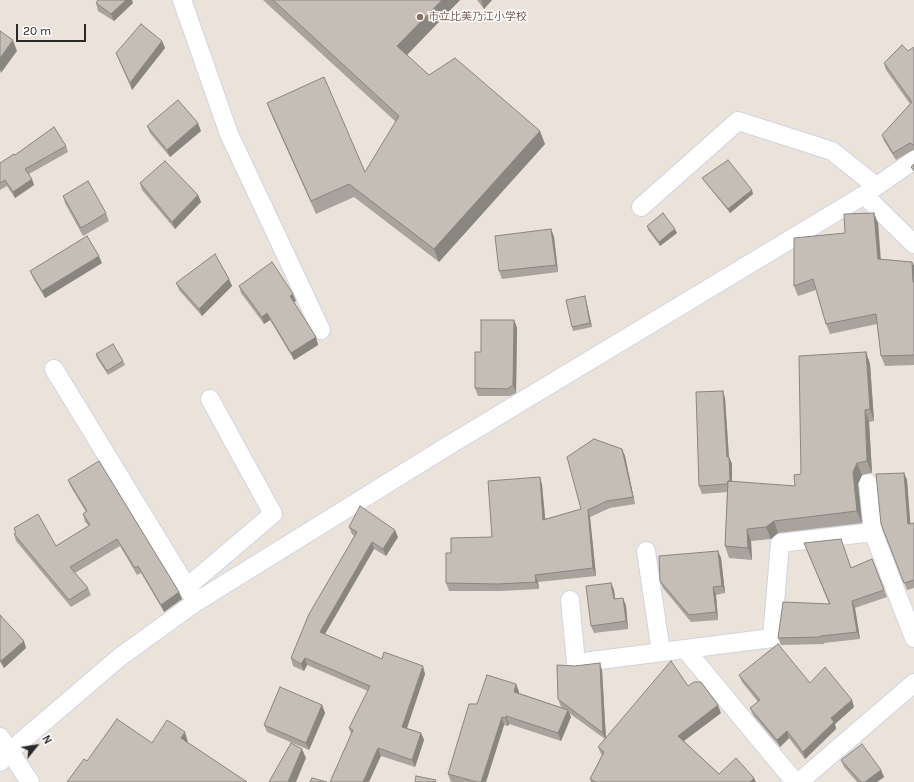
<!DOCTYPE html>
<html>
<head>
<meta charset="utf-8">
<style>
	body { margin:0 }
	#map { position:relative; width:914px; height:782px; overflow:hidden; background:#ebe2da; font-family:Karla,sans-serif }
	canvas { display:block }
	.north { position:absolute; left:16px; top:726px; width:40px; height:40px; -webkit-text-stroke:3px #fff; paint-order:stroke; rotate:60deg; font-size:11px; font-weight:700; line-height:16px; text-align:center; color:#292929 }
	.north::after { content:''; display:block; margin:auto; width:14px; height:18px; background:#292929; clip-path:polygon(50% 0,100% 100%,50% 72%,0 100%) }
	.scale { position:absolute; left:16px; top:24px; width:70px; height:18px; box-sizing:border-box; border:2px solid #292929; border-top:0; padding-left:5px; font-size:12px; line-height:14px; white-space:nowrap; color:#292929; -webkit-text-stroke:3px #fff; paint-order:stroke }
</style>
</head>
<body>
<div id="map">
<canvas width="914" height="782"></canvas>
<div class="north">N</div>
<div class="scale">20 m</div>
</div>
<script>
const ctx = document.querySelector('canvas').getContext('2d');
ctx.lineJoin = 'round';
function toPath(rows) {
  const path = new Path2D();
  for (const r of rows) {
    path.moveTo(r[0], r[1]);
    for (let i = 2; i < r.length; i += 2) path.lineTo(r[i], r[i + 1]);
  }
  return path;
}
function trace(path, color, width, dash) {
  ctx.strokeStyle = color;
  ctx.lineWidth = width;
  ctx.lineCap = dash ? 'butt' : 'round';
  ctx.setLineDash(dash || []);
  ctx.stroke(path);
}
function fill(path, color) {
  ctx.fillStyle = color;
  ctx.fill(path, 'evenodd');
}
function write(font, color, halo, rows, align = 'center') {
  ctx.font = font + ' Karla,"Noto Sans JP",sans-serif';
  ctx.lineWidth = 3;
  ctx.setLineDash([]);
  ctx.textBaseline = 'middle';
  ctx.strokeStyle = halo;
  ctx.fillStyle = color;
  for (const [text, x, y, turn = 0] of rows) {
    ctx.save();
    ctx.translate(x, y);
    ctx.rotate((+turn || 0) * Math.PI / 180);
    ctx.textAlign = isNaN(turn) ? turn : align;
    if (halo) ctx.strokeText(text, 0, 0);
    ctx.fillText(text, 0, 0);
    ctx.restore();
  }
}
const minor = toPath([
	[182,0,229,134,321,330],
	[864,195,914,244],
	[641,207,738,121,832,151,876,186],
	[54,369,196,602],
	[868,483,873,532,914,638],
	[646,551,661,652],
	[187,587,273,514,210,399],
	[570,600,576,663,772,638,780,543,873,532],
	[685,649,795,782],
	[0,737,30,782],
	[0,762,10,751,120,657,196,602,446,447,864,195,914,160],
	[799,782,914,683]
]);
const wall = toPath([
	[263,0,460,0,407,55,429,75,545,144,439,262,354,197,316,214,272,116,267,103,365,172,396,122],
	[477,0,492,0,484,9],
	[96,3,133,3,114,21,98,11],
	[162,41,165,48,132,90,119,60,116,53],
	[914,47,914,150,913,150,896,160,884,141,882,135,910,104,886,70,884,63,908,51],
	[147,126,201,131,170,157,150,133],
	[66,146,68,152,29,174,34,185,15,198,7,186,0,190,0,163,15,155],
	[702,178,753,194,730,213,704,181],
	[140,183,198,195,201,202,175,229,142,190],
	[63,196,106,213,109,221,83,236,65,203],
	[878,223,881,259,912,262,914,266,914,365,885,366,881,356,877,324,830,334,826,324,816,290,798,296,794,286,845,233],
	[647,226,677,233,660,246,648,230],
	[551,229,554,237,558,272,502,279,499,271],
	[102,263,45,298,33,278,30,271],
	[229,279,232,286,202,316,179,290,176,283],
	[239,286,296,301,294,302,316,337,318,345,294,360,270,320,264,324,241,293],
	[585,296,592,327,573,331,572,327],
	[514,320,517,328,516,393,510,396,478,396,475,388,481,352],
	[866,352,870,364,874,421,869,422,872,473,862,475,858,484,862,523,778,533,771,539,751,541,752,560,729,558,725,546,727,492,702,494,699,486,725,398,729,457,732,464,732,482,795,486],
	[96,354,123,361,125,365,108,375,97,358],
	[622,449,625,456,635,504,610,508,590,517,596,576,538,582,539,589,501,591,449,591,446,583,451,553,492,537,540,477,542,485,545,519,581,509],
	[904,473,907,480,910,524,914,523,914,588,907,590,881,524],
	[68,480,182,599,164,612,141,573,137,575,120,546,75,573,88,588,91,595,71,607,16,541,14,534,16,533,14,528,56,546,89,526,85,522,83,514,86,512,71,487],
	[349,527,398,537,386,556,374,549,325,634,382,659,425,674,407,728,421,733,424,740,415,767,381,756,351,734,349,728,368,691,307,665,304,671,293,666,291,658,354,536,352,534],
	[804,543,851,568,872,559,887,597,855,608,860,639,824,643,824,644,781,645,778,638,829,604],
	[718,551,721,558,725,593,716,595,718,620,691,622,663,588,660,581],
	[611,583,614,590,615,599,623,598,626,606,628,629,594,633,591,626],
	[0,615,26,648,4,668,0,662],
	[602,670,606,738,688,686,721,713,684,741,719,774,756,782,591,782,590,779,602,755,601,754,598,747,605,739,569,713,571,717,561,741,509,724,508,726,504,725,486,782,451,782,448,774,516,684,519,692,519,693,563,708,561,707,558,699],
	[739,675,810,683,854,707,835,724,836,729,805,759,789,738,780,747,753,715,750,708,758,702,742,682],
	[322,705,325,713,309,750,267,732,264,725],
	[841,760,881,770,884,777,877,782,857,782,844,767]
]);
const shadedWall = toPath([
	[126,0,132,0,133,3,114,21,111,14],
	[442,0,460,0,402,60,397,46],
	[481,0,492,0,484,9],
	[13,40,17,51,1,73,0,70,0,58],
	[162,41,165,48,132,90,130,83],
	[198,123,201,131,170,157,167,150],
	[540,131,545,144,439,262,434,249],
	[32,179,34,185,15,198,13,192],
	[752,190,753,194,730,213,728,209],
	[198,195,201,202,175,229,172,222],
	[874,213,878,223,881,269,878,259],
	[551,229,554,237,558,272,556,265],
	[675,229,677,233,660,246,659,242],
	[99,256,102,263,45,298,42,291],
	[912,262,914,266,914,285,913,282],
	[229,279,232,286,202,316,199,309],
	[293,294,296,301,292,303,290,296],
	[585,296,586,300,592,327,590,323],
	[267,313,270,320,264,324,262,317],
	[514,320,517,328,516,393,513,385],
	[316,337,318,345,294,360,291,353],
	[866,352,870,364,874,421,870,409],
	[723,391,725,398,729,459,729,457,732,464,732,492,730,484,727,457],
	[865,410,869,422,872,473,867,461],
	[622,449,625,456,635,504,633,497],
	[857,463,862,475,858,484,862,523,857,511,853,472],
	[904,473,907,480,911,532,908,524],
	[540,477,542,485,546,527,543,520],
	[588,510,590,517,596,576,593,568],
	[774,521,778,533,771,539,766,527],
	[747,529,751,541,752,560,748,548],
	[395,530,398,537,386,556,383,549],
	[372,542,374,549,322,639,320,632],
	[718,551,721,558,725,593,722,586],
	[535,575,538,582,539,589,536,582],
	[611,583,614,590,616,607,614,599],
	[713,587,716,595,718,620,716,612],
	[179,592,182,599,164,612,161,605],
	[623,598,626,606,628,629,626,621],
	[852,601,855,608,860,639,857,632],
	[24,641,26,648,4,668,1,661],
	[305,658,307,665,304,671,301,664],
	[600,663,602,670,606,740,603,733],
	[423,666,425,674,405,734,402,727],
	[516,684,519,692,517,699,514,692],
	[852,700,854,707,835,724,836,729,805,759,803,752,831,718],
	[322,705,325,713,309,750,306,743],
	[718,705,721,713,681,743,678,736],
	[568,710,571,717,561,741,558,733],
	[506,716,509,724,508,726,506,718],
	[502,717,504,725,486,782,481,782],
	[787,731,789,738,780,747,777,740],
	[185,732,188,742,184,748,181,738],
	[421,733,424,740,415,767,412,760],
	[378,748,381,756,369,782,363,782],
	[302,749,306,758,296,782,288,782],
	[881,770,884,777,877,782,865,782],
	[754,778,756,782,750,782]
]);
const building = toPath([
	[98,0,126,0,111,14,96,3,98,0],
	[273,0,442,0,397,46,429,75,455,58,540,131,434,249,349,184,311,201,267,103,324,77,365,172,399,116,273,0],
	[141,24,162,41,130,83,116,53,141,24],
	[0,31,13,40,0,58,0,31],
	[902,45,908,51,914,47,914,145,910,143,893,153,882,135,912,102,884,63,902,45],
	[178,100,198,123,167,150,147,126,178,100],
	[54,127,66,146,25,169,32,179,13,192,5,180,0,183,0,163,14,154,15,155,54,127],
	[728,160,752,190,728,209,702,178,728,160],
	[165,161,198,195,172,222,140,183,165,161],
	[914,164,914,171,911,167,914,164],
	[88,181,106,213,81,228,63,196,88,181],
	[663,213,675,229,659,242,647,226,663,213],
	[874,213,878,259,912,262,913,282,914,282,914,355,881,356,876,314,826,324,813,279,794,286,794,238,845,233,844,214,874,213],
	[551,229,556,265,499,271,495,236,551,229],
	[87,236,99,256,42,291,30,271,87,236],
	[215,254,229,279,199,309,176,283,215,254],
	[272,262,293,294,290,296,316,337,291,353,267,313,262,317,239,286,272,262],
	[585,296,590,323,572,327,566,300,585,296],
	[481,320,514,320,513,385,507,389,475,388,475,352,481,352,481,320],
	[113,344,123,361,107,371,96,354,113,344],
	[866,352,870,409,865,410,867,461,857,463,853,472,857,511,774,521,766,527,747,529,748,548,725,546,728,481,795,486,794,475,801,474,799,356,866,352],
	[723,391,727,457,729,457,730,481,728,481,727,484,699,486,696,392,723,391],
	[594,439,622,449,633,497,607,501,588,510,593,568,535,575,536,582,498,584,446,583,446,553,451,553,451,538,492,537,488,481,540,477,543,520,581,509,567,457,594,439],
	[99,461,179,592,161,605,138,566,135,568,117,539,70,567,88,588,69,600,14,534,16,533,14,528,38,514,56,546,90,525,83,514,87,511,68,480,99,461],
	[904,473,908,524,914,523,914,580,904,583,881,524,876,474,904,473],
	[360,506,395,530,383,549,372,542,320,632,382,659,384,652,423,666,402,727,421,733,412,760,378,748,363,782,330,782,353,730,349,728,370,686,305,658,301,664,291,658,309,614,357,532,349,527,360,506],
	[841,539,851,568,872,559,884,590,852,601,857,632,821,636,821,637,778,638,783,602,830,604,804,543,841,539],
	[718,551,722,586,713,587,716,612,689,615,660,581,659,556,718,551],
	[611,583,614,599,623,598,626,621,591,626,586,586,611,583],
	[0,615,24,641,1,661,0,659,0,615],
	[778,644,810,683,825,667,852,700,831,718,834,722,803,752,787,731,777,740,750,708,760,700,739,675,778,644],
	[671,661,688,686,694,682,701,682,718,705,678,736,719,774,736,758,754,778,750,782,596,782,590,779,604,752,598,747,671,661],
	[600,663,603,733,558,699,557,665,575,666,600,663],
	[487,675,516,684,514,692,568,710,558,733,506,716,506,718,502,717,481,782,477,782,448,774,469,704,477,704,487,675],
	[280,687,322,705,306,743,264,725,280,687],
	[117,719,152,743,167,720,185,732,181,738,247,782,67,782,84,759,87,761,117,719],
	[291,743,302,749,288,782,269,782,291,743],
	[862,744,881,770,865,782,861,782,841,760,862,744],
	[416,776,436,780,435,782,415,782,416,776],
	[312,778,327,782,310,782,312,778]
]);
const markers = [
	[420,17,4,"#8d6e63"]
];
const educationNames = [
	["市立比美乃江小学校",428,17]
];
trace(minor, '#cfd4e2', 20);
trace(minor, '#fff', 18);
fill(wall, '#a9a39d');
fill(shadedWall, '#89857f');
fill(building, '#c4beb6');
trace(building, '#89857f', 1);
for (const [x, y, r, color] of markers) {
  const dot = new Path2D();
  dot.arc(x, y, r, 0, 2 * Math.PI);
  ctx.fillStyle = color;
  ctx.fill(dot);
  trace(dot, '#fff', 1.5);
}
write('11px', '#785e54', '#fff', educationNames, 'left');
</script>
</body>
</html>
